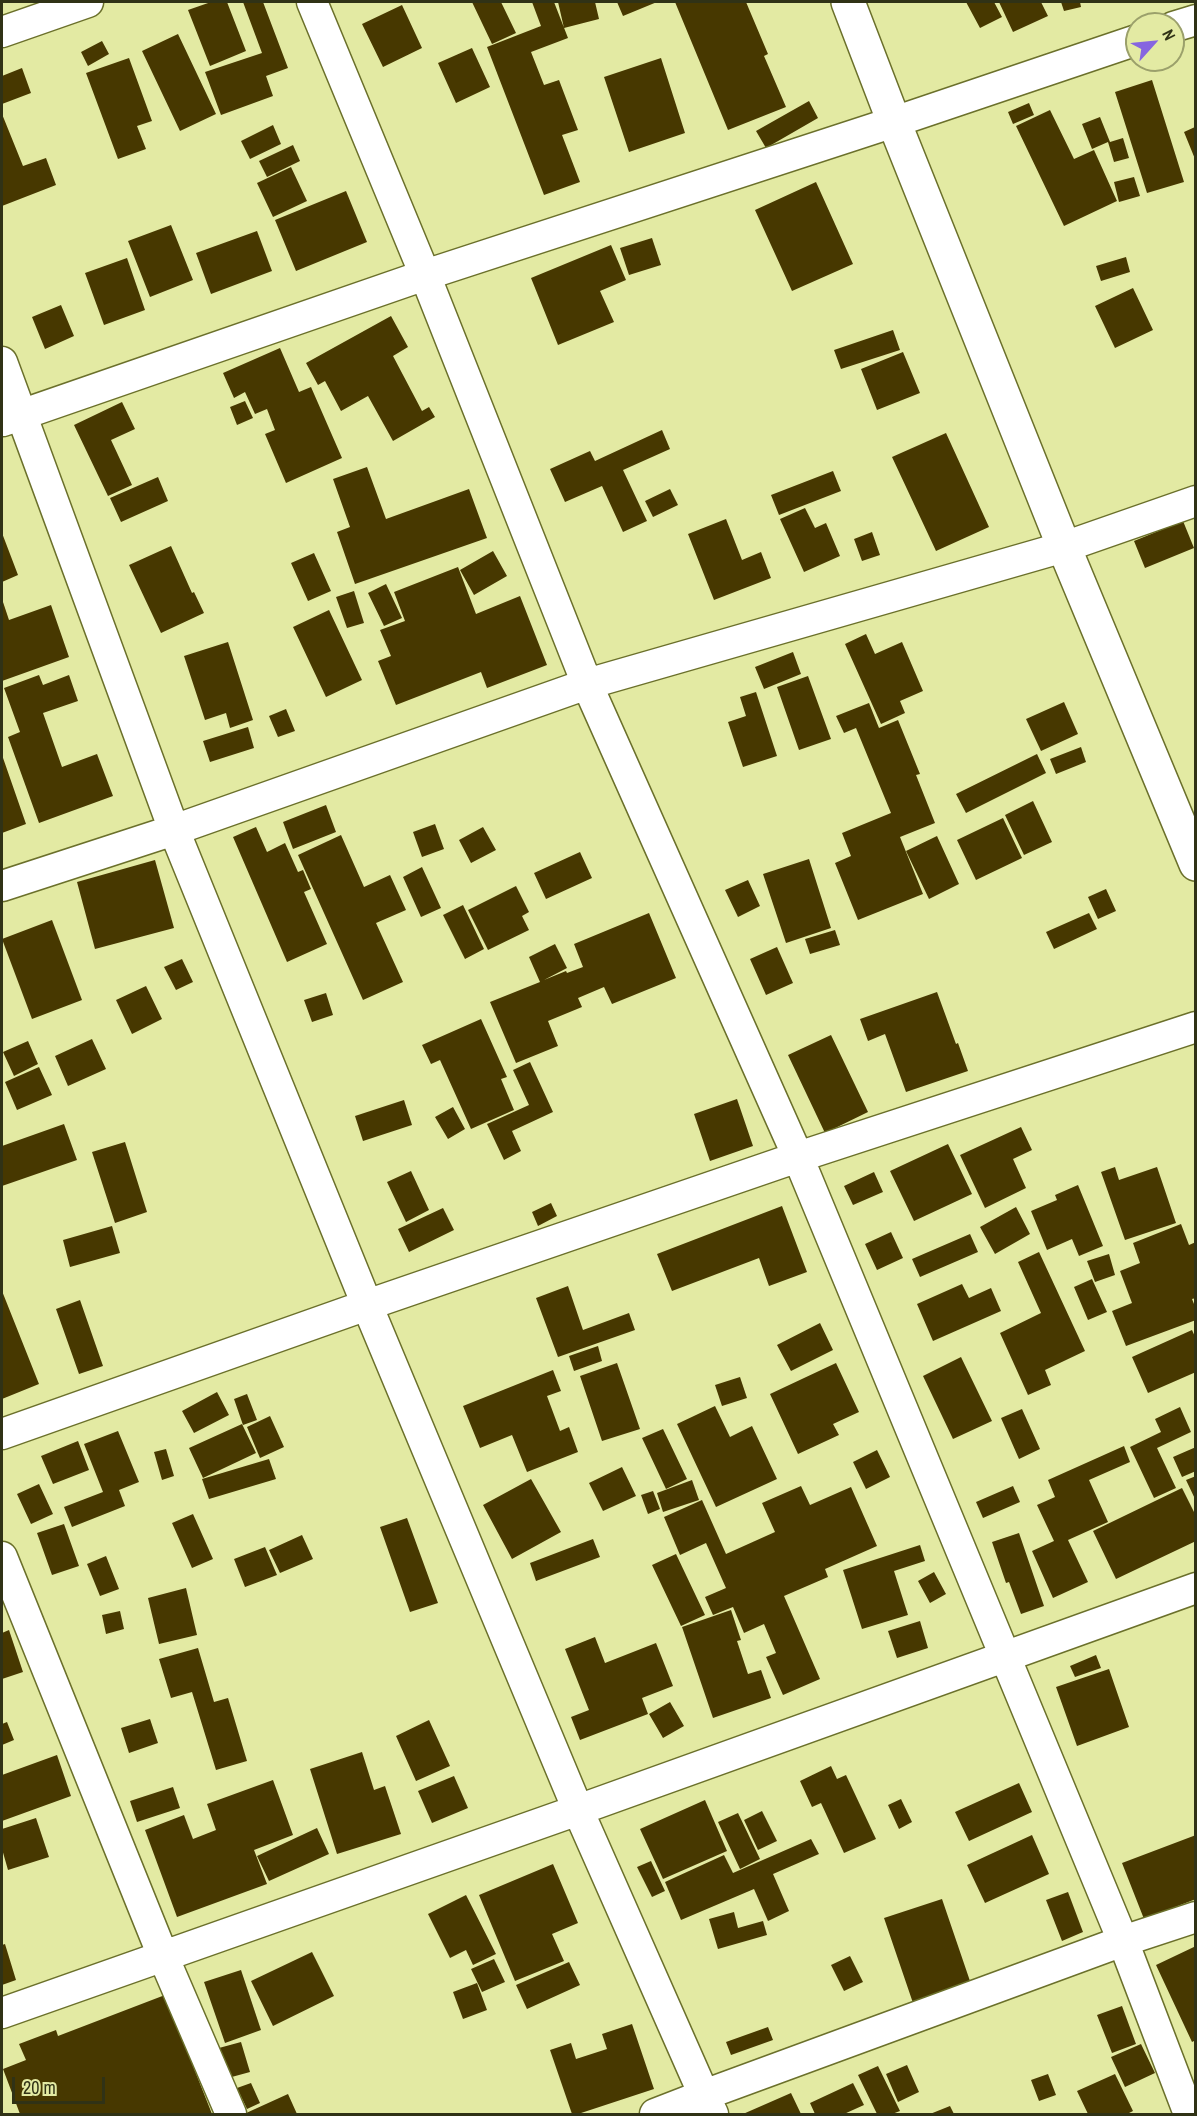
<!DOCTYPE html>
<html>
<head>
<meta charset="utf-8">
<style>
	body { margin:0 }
	#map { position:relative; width:1197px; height:2116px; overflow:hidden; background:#e3eaa3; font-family:"Archivo Narrow",sans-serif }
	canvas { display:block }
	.frame { position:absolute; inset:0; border:3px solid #303216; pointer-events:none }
	.north { position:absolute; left:1125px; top:12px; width:60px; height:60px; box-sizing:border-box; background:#e3eaa3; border:2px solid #9ba06b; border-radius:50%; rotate:63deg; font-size:16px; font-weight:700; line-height:24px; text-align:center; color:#303216 }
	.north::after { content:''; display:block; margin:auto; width:21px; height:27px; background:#8665e0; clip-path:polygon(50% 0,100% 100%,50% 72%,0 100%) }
	.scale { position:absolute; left:12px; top:2077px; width:93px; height:27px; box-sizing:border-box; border:3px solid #303216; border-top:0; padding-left:8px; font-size:18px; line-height:21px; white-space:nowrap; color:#303216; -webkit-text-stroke:4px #e3eaa3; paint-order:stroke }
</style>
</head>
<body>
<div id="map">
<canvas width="1197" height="2116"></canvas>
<div class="frame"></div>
<div class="north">N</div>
<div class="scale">20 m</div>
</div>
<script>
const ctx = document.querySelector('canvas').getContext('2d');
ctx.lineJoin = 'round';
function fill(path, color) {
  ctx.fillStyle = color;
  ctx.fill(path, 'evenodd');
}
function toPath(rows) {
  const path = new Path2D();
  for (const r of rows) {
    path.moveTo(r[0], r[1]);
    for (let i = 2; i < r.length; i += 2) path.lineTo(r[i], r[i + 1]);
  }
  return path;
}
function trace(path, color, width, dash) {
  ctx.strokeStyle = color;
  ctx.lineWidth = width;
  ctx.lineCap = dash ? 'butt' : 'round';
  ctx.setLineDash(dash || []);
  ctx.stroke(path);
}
const building = toPath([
	[211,2,227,2,246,51,210,66,188,10],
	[243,2,263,2,288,68,266,76,273,96,221,115,205,72,262,53],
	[472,2,501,2,516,33,492,44],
	[532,2,554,2,568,38,531,52,544,85,559,80,578,130,562,135,580,182,544,195,487,47,541,26],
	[558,2,595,2,599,19,564,28],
	[617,2,657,2,623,16],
	[675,2,746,2,768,54,764,56,786,107,728,130],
	[966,2,994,2,1002,17,980,28],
	[999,2,1041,2,1048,16,1013,32],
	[1061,2,1080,2,1081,7,1064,11],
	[402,5,422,48,383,67,362,24],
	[178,34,216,114,180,131,142,51],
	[102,41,109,54,88,66,81,52],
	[472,48,490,87,456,103,438,63],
	[129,58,152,121,137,126,146,149,118,159,86,73],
	[661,58,685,133,629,152,604,77],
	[22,68,31,93,2,104,2,76],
	[1152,80,1184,182,1147,193,1115,92],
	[809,101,818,118,766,148,756,131],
	[1029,103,1034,115,1013,124,1008,112],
	[1050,110,1074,159,1094,150,1117,201,1064,226,1016,126],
	[2,114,23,166,46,158,56,185,2,206],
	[1100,117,1110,142,1123,138,1129,158,1114,162,1108,142,1092,149,1082,124],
	[273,125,281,144,250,159,241,141],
	[1195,127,1195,159,1184,132],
	[293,145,300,161,267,177,259,161],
	[291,167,307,201,273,217,257,183],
	[1134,177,1140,196,1119,202,1114,182],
	[816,182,853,264,792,291,755,210],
	[346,191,367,242,296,271,275,220],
	[171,225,193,280,150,297,128,241],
	[257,231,272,271,211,294,196,253],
	[652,238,661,265,629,275,620,248],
	[611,245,626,280,600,291,614,322,558,345,531,278],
	[1126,257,1130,272,1101,281,1096,266],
	[127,258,145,310,104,325,85,273],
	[1133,288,1153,330,1115,348,1095,306],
	[61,305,74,336,45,349,32,317],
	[391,316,408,347,393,356,422,411,429,407,435,417,393,441,368,396,341,411,325,381,318,385,306,363],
	[893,330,900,350,841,369,834,350],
	[280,348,299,392,311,387,342,458,286,483,265,434,275,430,267,409,255,414,245,392,234,398,223,373],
	[903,352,920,393,877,410,861,369],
	[245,401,253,418,237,425,230,407],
	[122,402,135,429,111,440,132,485,108,496,74,425],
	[662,430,670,449,623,470,647,521,623,532,602,486,565,502,550,469,590,451,595,461],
	[946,433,989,527,936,551,892,457],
	[367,467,386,519,469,489,487,538,355,584,337,532,350,527,333,479],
	[833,471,841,491,779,515,771,495],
	[158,477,168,501,121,522,110,498],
	[670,489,678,505,653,517,645,501],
	[805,508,815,528,826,523,840,556,804,572,780,519],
	[726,519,742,560,761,552,771,578,714,600,688,534],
	[1183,521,1194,548,1145,568,1134,541],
	[872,532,880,555,862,561,854,539],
	[2,533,18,575,2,582],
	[171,546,192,593,194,592,204,613,161,633,129,565],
	[493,551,507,576,474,595,460,570],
	[314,553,331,591,308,601,291,563],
	[458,567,476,614,520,596,547,665,487,688,481,672,396,705,378,661,391,656,380,630,405,621,394,592],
	[386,584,402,618,384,626,368,593],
	[354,591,364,623,347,628,336,597],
	[2,599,9,620,51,605,69,657,2,681],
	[329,610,362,680,326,697,293,627],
	[866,634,875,654,902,642,923,691,900,701,905,713,881,724,845,644],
	[228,642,253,720,230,728,226,713,205,720,184,656],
	[793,652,801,674,764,689,755,667],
	[39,675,43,685,69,675,78,701,43,713,62,767,97,754,113,796,39,823,8,737,20,732,4,688],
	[808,676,831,739,799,750,777,687],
	[756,692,777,756,743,767,728,722,746,716,740,697],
	[1064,702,1078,734,1041,751,1026,719],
	[869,703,879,728,898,720,920,774,916,775,935,823,900,837,923,894,858,920,835,863,851,856,842,833,891,813,856,728,844,733,836,716],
	[286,709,295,731,278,737,269,716],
	[248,727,254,748,210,762,203,741],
	[1081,747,1086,762,1056,774,1050,759],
	[1037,754,1046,773,966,813,956,794],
	[2,755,26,824,2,833],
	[1033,801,1052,842,1024,855,1005,815],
	[326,805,336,832,293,849,283,822],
	[1003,818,1022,858,976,880,957,840],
	[435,824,444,849,422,857,413,832],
	[256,827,267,852,285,843,298,872,303,870,311,889,304,892,327,944,287,962,233,837],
	[483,827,496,850,471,863,459,840],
	[341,835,364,887,390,875,406,910,376,923,403,982,363,1000,298,855],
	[937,836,959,884,929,899,906,851],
	[580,852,592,878,546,899,534,873],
	[809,859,831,928,786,943,763,874],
	[155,860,174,928,95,949,77,882],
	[422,867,441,908,421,917,403,877],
	[748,880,760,906,738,917,725,890],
	[516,886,529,912,522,916,529,930,488,950,468,910],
	[1106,889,1116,911,1098,919,1088,897],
	[463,905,484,949,465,959,443,915],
	[649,913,676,978,612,1004,604,987,578,998,582,1007,548,1021,558,1046,516,1063,490,1002,540,982,529,957,555,944,567,968,544,980,566,971,567,973,583,967,574,944],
	[1089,913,1097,929,1054,949,1046,932],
	[52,920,82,1000,32,1019,2,939],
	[835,930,840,945,810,954,805,939],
	[777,947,793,983,766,995,750,959],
	[182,959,193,982,176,990,164,967],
	[146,986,162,1019,132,1034,116,1000],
	[937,992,956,1044,958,1043,968,1071,906,1092,885,1034,868,1041,860,1019],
	[326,993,333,1015,312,1022,304,1000],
	[481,1019,507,1077,501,1079,514,1110,471,1129,440,1060,431,1064,422,1045],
	[831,1035,868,1112,825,1133,788,1055],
	[92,1039,106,1069,68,1086,55,1056],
	[28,1041,38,1064,14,1076,3,1052],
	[530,1062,553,1112,512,1131,521,1151,504,1160,487,1124,529,1105,513,1070],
	[39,1067,52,1095,17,1110,5,1082],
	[737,1099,753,1146,710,1161,694,1114],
	[404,1100,412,1125,363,1141,355,1116],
	[453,1107,465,1129,448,1139,435,1117],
	[64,1124,77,1160,2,1186,2,1146],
	[1021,1127,1032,1150,1013,1159,1026,1188,985,1208,960,1155],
	[125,1142,147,1212,115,1223,92,1152],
	[948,1144,972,1194,914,1221,890,1171],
	[1115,1167,1119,1180,1157,1167,1176,1223,1125,1240,1101,1172],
	[411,1171,429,1210,406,1222,387,1182],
	[874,1172,883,1192,853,1205,844,1186],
	[1078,1185,1103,1246,1079,1256,1072,1239,1047,1250,1031,1211,1057,1200,1055,1195],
	[551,1203,557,1216,538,1226,532,1212],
	[782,1206,807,1272,769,1286,759,1258,672,1291,657,1254],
	[1016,1207,1030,1234,995,1254,980,1227],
	[443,1208,454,1230,409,1252,398,1229],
	[1181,1224,1189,1245,1196,1242,1196,1298,1192,1299,1196,1309,1196,1320,1126,1346,1112,1311,1132,1303,1120,1271,1140,1263,1133,1243],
	[112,1226,120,1253,70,1267,63,1240],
	[891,1232,903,1258,877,1270,865,1244],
	[970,1234,978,1252,920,1277,912,1259],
	[1039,1252,1085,1351,1045,1370,1051,1385,1028,1395,1000,1333,1041,1313,1018,1262],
	[1109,1254,1115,1275,1095,1282,1087,1261],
	[1092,1279,1107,1312,1088,1320,1074,1287],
	[962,1284,969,1298,991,1288,1001,1311,933,1341,917,1304],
	[568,1286,583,1330,629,1313,635,1330,558,1357,536,1298],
	[2,1291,39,1384,2,1399],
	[80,1300,103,1366,79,1374,56,1309],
	[820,1323,833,1350,791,1371,777,1345],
	[1192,1330,1196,1339,1196,1372,1148,1393,1132,1357],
	[598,1346,602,1361,574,1371,569,1356],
	[961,1357,992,1421,953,1439,923,1376],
	[617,1363,640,1429,602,1441,580,1376],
	[836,1363,859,1412,833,1424,839,1435,798,1454,770,1394],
	[553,1370,561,1391,547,1396,560,1431,569,1427,578,1452,527,1472,512,1435,480,1448,463,1406],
	[740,1377,747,1398,722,1406,715,1385],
	[217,1392,229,1415,194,1433,182,1411],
	[247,1394,257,1420,243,1425,234,1399],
	[715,1406,730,1437,752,1426,777,1479,716,1507,677,1424],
	[1180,1407,1191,1432,1157,1448,1176,1488,1154,1498,1130,1447,1161,1432,1155,1419],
	[1022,1409,1040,1449,1019,1459,1001,1418],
	[270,1416,284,1447,260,1458,247,1427],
	[242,1424,256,1453,203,1478,189,1448],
	[663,1429,687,1479,666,1489,642,1438],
	[118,1431,139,1482,119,1490,125,1506,72,1527,64,1507,103,1492,84,1444],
	[78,1441,89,1470,53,1484,41,1456],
	[1124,1446,1130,1462,1089,1480,1108,1522,1068,1540,1088,1582,1053,1598,1032,1551,1054,1541,1037,1505,1055,1497,1048,1480],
	[1196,1447,1196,1471,1182,1477,1173,1457],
	[166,1449,174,1476,162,1480,154,1452],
	[877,1450,890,1477,866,1489,853,1462],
	[269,1459,276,1479,209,1499,202,1479],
	[622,1467,636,1496,603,1511,589,1483],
	[1196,1476,1196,1501,1186,1480],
	[531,1479,561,1532,512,1559,483,1505],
	[692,1480,699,1500,663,1512,657,1493],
	[39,1484,53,1514,31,1524,17,1494],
	[801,1486,810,1505,851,1487,877,1546,825,1569,828,1577,784,1596,820,1679,783,1695,766,1657,776,1653,764,1624,744,1633,733,1607,713,1615,705,1597,726,1588,706,1543,680,1555,664,1517,702,1500,726,1554,775,1532,762,1503],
	[1013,1486,1020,1502,983,1518,976,1502],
	[1182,1488,1196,1516,1196,1541,1116,1579,1093,1531],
	[653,1491,660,1509,648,1514,641,1495],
	[193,1514,213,1559,192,1568,172,1523],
	[407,1518,438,1603,410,1612,380,1527],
	[64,1524,79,1566,52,1575,37,1533],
	[1019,1533,1044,1606,1021,1614,1009,1582,1006,1583,992,1542],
	[302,1535,313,1559,280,1573,269,1550],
	[593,1539,600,1557,536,1581,530,1563],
	[920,1545,925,1561,894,1571,908,1615,862,1629,843,1570],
	[265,1547,277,1575,245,1587,234,1559],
	[676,1554,705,1615,681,1626,652,1565],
	[106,1556,119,1589,100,1596,87,1564],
	[934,1572,946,1594,930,1603,918,1581],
	[186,1588,197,1635,159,1644,148,1598],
	[731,1610,741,1640,737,1641,748,1674,761,1670,771,1698,713,1718,682,1627],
	[120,1611,124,1629,106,1634,102,1615],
	[920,1621,928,1648,897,1658,888,1631],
	[9,1630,23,1672,2,1679,2,1633],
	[595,1637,605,1663,656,1643,673,1686,642,1698,648,1714,580,1740,571,1717,589,1710,565,1649],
	[198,1648,214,1702,228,1698,247,1761,216,1770,192,1692,171,1698,159,1659],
	[1096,1655,1101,1668,1075,1677,1070,1666],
	[1109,1669,1129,1727,1077,1746,1056,1687],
	[670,1702,684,1726,663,1738,649,1714],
	[150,1719,158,1743,129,1753,121,1728],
	[429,1720,450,1766,416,1781,396,1736],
	[7,1722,14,1740,2,1745,2,1724],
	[362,1752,374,1790,385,1786,401,1834,337,1854,310,1769],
	[57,1755,71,1796,2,1821,2,1775],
	[831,1766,837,1779,846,1775,876,1839,844,1853,821,1803,812,1807,800,1781],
	[454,1776,468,1808,432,1823,418,1791],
	[273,1780,293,1835,254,1850,267,1884,177,1917,145,1830,184,1815,193,1839,216,1830,207,1804],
	[1019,1783,1032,1812,969,1841,955,1812],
	[173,1787,180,1808,137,1822,130,1801],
	[901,1799,912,1822,899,1829,888,1805],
	[705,1800,727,1851,663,1879,640,1829],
	[762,1811,777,1841,758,1850,744,1820],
	[738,1813,760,1859,740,1869,718,1822],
	[36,1818,49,1857,8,1870,2,1849,2,1829],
	[317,1828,329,1854,269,1881,257,1856],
	[1032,1835,1049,1874,985,1903,967,1865],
	[1196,1835,1196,1899,1144,1919,1122,1863],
	[811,1839,819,1854,773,1874,789,1911,768,1921,754,1889,681,1920,665,1882,724,1855,733,1873],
	[651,1861,665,1891,652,1897,637,1867],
	[553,1864,578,1923,552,1934,564,1961,515,1981,479,1895],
	[1068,1892,1083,1932,1062,1941,1046,1900],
	[466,1895,496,1954,473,1965,466,1950,450,1958,428,1914],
	[942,1899,971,1984,913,2003,884,1918],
	[734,1912,738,1928,763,1921,767,1935,718,1949,709,1919],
	[5,1944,16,1980,2,1985,2,1945],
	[1196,1946,1196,2040,1192,2042,1156,1965],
	[312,1952,334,1996,273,2026,251,1981],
	[850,1956,863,1982,844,1991,831,1965],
	[494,1959,505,1982,482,1992,471,1969],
	[569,1962,580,1985,527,2009,516,1985],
	[241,1970,261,2030,225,2043,204,1982],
	[477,1983,487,2010,463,2019,453,1992],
	[165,1995,212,2114,20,2114,3,2069,26,2060,19,2044,56,2030,58,2036],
	[1122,2006,1136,2044,1112,2053,1097,2015],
	[632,2024,654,2089,578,2114,572,2114,550,2050,571,2043,576,2059,607,2049,602,2034],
	[768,2027,773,2040,731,2055,726,2042],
	[241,2042,250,2072,228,2078,219,2048],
	[1141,2044,1155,2073,1125,2087,1111,2057],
	[907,2065,919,2092,898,2102,886,2074],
	[878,2066,900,2111,892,2114,877,2114,858,2075],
	[1048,2074,1056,2095,1039,2101,1031,2080],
	[1115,2074,1133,2111,1127,2114,1088,2114,1077,2091],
	[251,2083,260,2103,247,2109,237,2088],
	[853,2083,864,2105,844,2114,815,2114,810,2103],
	[791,2093,801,2114,743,2114],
	[288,2094,297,2114,244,2114],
	[950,2106,954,2114,930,2114]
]);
const street = toPath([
	[312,2,425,275,587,684,798,1157,1123,1941,1189,2114],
	[1173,27,1196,20],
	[2,32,88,2],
	[2,362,174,830,367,1305,578,1810,704,2095,655,2114],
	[3,421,425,275,894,122,1137,40],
	[2,886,174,830,587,684,1064,547,1196,501],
	[2,1434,367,1305,798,1157,1196,1027],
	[2,1557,163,1956,231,2114],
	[2,2013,578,1810,1196,1588],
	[713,2114,704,2095,1123,1941,1196,1917]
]);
const secondary = toPath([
	[848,2,894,122,1064,547,1196,864]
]);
fill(building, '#473800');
trace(street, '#6b702b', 33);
trace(secondary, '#6b702b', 36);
trace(street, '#fff', 30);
trace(secondary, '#fff', 33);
</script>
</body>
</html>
